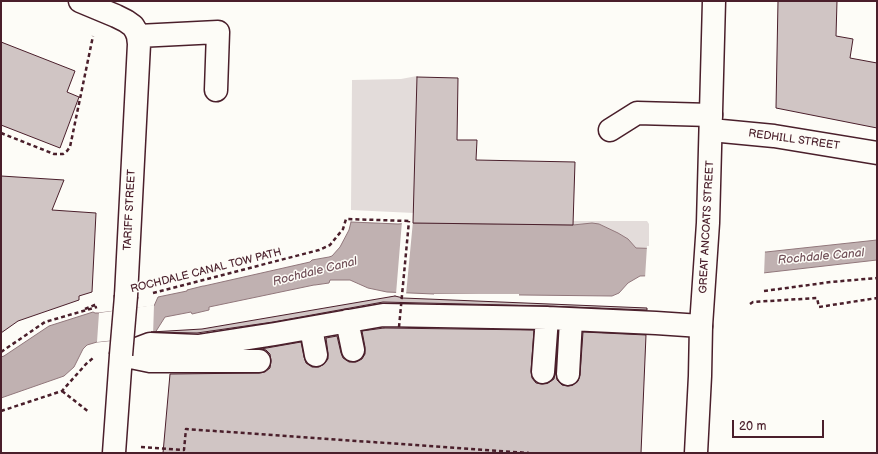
<!DOCTYPE html>
<html>
<head>
<meta charset="utf-8">
<style>
	body { margin:0 }
	#map { position:relative; width:878px; height:454px; overflow:hidden; background:#fdfcf7; font-family:"Balsamiq Sans",sans-serif }
	canvas { display:block }
	.frame { position:absolute; inset:0; border:2px solid #4a1f2b; pointer-events:none }
	.scale { position:absolute; left:732px; top:420px; width:92px; height:18px; box-sizing:border-box; border:2px solid #4a1f2b; border-top:0; padding-left:5px; font-size:12px; line-height:14px; white-space:nowrap; color:#4a1f2b; -webkit-text-stroke:3px #fdfcf7; paint-order:stroke }
</style>
</head>
<body>
<div id="map">
<canvas width="878" height="454"></canvas>
<div class="frame"></div>
<div class="scale">20 m</div>
</div>
<script>
const ctx = document.querySelector('canvas').getContext('2d');
ctx.lineJoin = 'round';
function fill(path, color) {
  ctx.fillStyle = color;
  ctx.fill(path, 'evenodd');
}
function toPath(rows) {
  const path = new Path2D();
  for (const r of rows) {
    path.moveTo(r[0], r[1]);
    for (let i = 2; i < r.length; i += 2) path.lineTo(r[i], r[i + 1]);
  }
  return path;
}
function trace(path, color, width, dash) {
  ctx.strokeStyle = color;
  ctx.lineWidth = width;
  ctx.lineCap = dash ? 'butt' : 'round';
  ctx.setLineDash(dash || []);
  ctx.stroke(path);
}
function write(font, color, halo, rows, align = 'center') {
  ctx.font = font + ' "Balsamiq Sans",sans-serif';
  ctx.lineWidth = 3;
  ctx.setLineDash([]);
  ctx.textBaseline = 'middle';
  ctx.strokeStyle = halo;
  ctx.fillStyle = color;
  for (const [text, x, y, turn = 0] of rows) {
    ctx.save();
    ctx.translate(x, y);
    ctx.rotate((+turn || 0) * Math.PI / 180);
    ctx.textAlign = isNaN(turn) ? turn : align;
    if (halo) ctx.strokeText(text, 0, 0);
    ctx.fillText(text, 0, 0);
    ctx.restore();
  }
}
const green = toPath([
	[417,76,414,213,351,210,352,80,401,79],
	[573,221,647,221,649,224,649,248,636,248,628,240,618,233,599,224,573,225]
]);
const water = toPath([
	[351,222,398,224,413,223,573,225,592,223,599,224,618,233,628,239,636,248,766,252,877,240,877,260,763,273,640,276,628,283,619,293,612,296,434,294,387,292,368,288,350,280,330,280,329,283,315,285,314,285,209,307,209,310,192,314,191,312,165,317,153,336,97,342,87,345,83,349,74,367,64,376,1,398,1,357,4,356,49,326,93,312,95,313,99,313,154,306,158,297,187,291,187,290,203,286,204,286,310,262,312,260,329,257,332,256,340,247,349,230,351,222]
]);
const pier = toPath([
	[402,221,413,221,406,295,396,294],
	[647,246,765,250,764,275,645,278],
	[434,294,519,294,519,296,434,296],
	[154,305,153,336,97,342,99,313]
]);
const building = toPath([
	[778,1,837,1,836,36,853,39,850,58,877,63,877,128,776,108,778,1],
	[1,42,75,71,67,92,79,97,60,148,1,125,1,42],
	[417,77,458,78,457,140,477,140,476,160,575,162,573,225,413,223,417,77],
	[1,176,64,180,52,210,96,213,92,292,79,296,79,300,18,321,1,333,1,176],
	[395,296,403,298,647,308,647,310,547,306,383,302,273,322,197,333,151,332,202,329,395,296],
	[384,328,534,330,531,371,532,378,536,383,542,384,548,383,554,379,556,369,556,374,557,380,562,385,568,386,573,385,578,381,580,375,583,332,646,335,641,453,163,453,170,374,259,373,265,372,270,368,271,361,270,354,266,350,261,349,301,342,304,357,306,363,312,367,319,367,324,364,328,359,328,353,326,338,337,336,341,353,343,358,349,362,356,362,362,359,365,354,365,347,362,331,384,328]
]);
const path = toPath([
	[1,133,54,154,63,154,67,151,70,147,93,36],
	[764,291,831,282,877,278],
	[153,293,319,250,330,245,343,229,346,219,409,221],
	[750,304,753,302,817,298,819,307,877,298],
	[85,309,97,304],
	[1,352,45,322,97,307],
	[62,391,89,412],
	[1,411,62,391,86,364,93,358],
	[141,447,184,450,186,429,529,453]
]);
const minor = toPath([
	[80,1,116,16,126,21,133,26,136,31,138,36,139,44,126,296],
	[138,36,218,32,216,90],
	[610,130,637,113,711,115],
	[711,130,774,136,877,153],
	[347,321,353,350],
	[311,328,316,355],
	[121,355,150,344,198,346,275,334,383,315,547,318,656,323,701,326],
	[121,355,150,361,259,361],
	[543,372,547,318],
	[568,374,571,320],
	[114,453,121,355]
]);
const highway = toPath([
	[696,453,700,376,701,326,708,223,714,1]
]);
const pathBridge = toPath([
	[399,327,409,221]
]);
const minorBridge = toPath([
	[121,355,126,296]
]);
const streetNames = [
	["REDHILL STREET",794,140,8],
	["TARIFF STREET",130,210,-87],
	["GREAT ANCOATS STREET",707,227,-87],
	["ROCHDALE CANAL TOW PATH",206,271,-14]
];
const waterNames = [
	["Rochdale Canal",821,257,-5],
	["Rochdale Canal",315,272,-14]
];
fill(green, '#e3dcda');
fill(water, '#c0b1b1');
trace(water, '#91777b', 1);
fill(pier, '#fdfcf7');
fill(building, '#d0c5c4');
trace(building, '#4a1f2b', 1);
trace(minor, '#4a1f2b', 25);
trace(highway, '#4a1f2b', 25);
trace(path, '#4a1f2b', 2.5, [4, 3]);
trace(minor, '#fdfcf7', 22);
trace(highway, '#fdfcf7', 22);
trace(minorBridge, '#4a1f2b', 25, []);
trace(pathBridge, '#4a1f2b', 2.5, [4, 3]);
trace(minorBridge, '#fdfcf7', 22);
write('11px', '#4a1f2b', '#fdfcf7', streetNames);
write('italic 12px', '#73525a', '#fdfcf7', waterNames);
</script>
</body>
</html>
